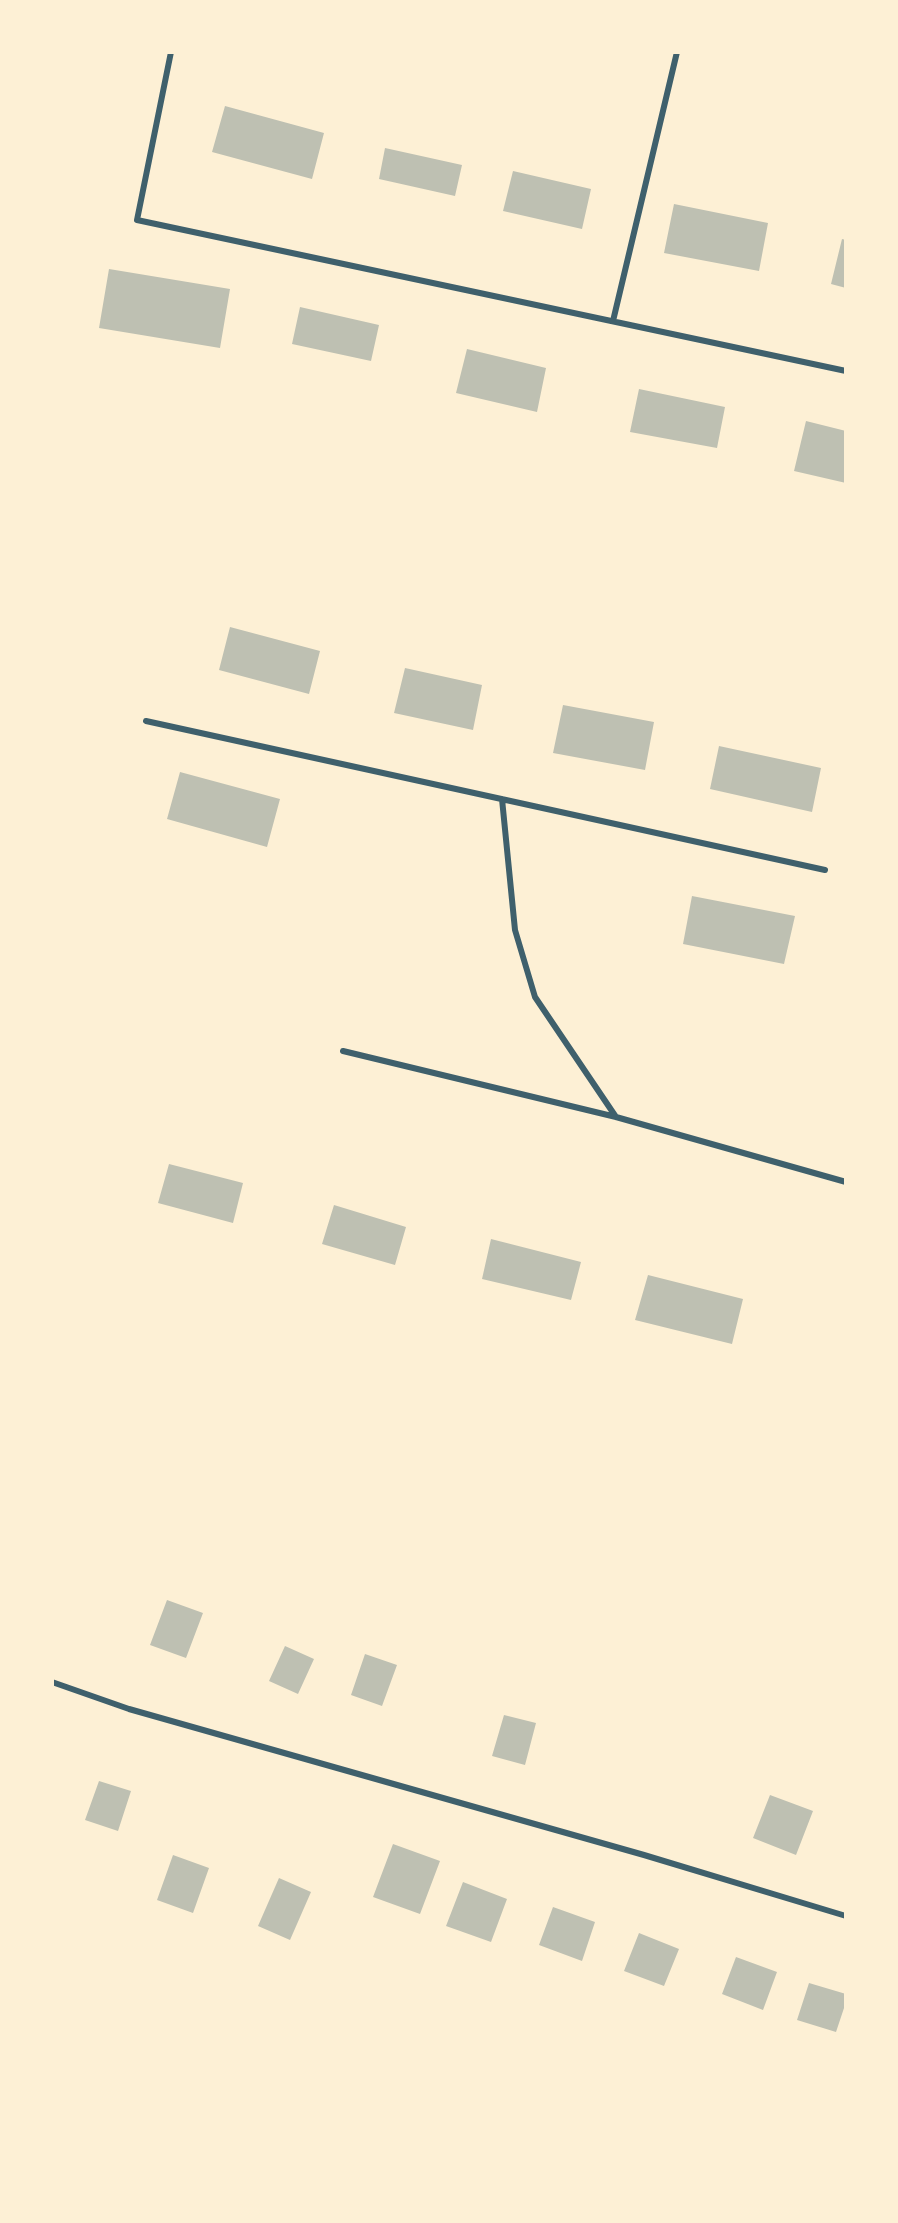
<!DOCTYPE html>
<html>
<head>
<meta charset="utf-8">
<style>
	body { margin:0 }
	#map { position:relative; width:898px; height:2223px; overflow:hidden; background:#fdf0d5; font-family:"Exo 2",sans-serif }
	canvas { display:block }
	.frame { position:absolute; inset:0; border:54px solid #fdf0d5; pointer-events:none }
</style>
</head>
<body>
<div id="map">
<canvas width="898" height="2223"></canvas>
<div class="frame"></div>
</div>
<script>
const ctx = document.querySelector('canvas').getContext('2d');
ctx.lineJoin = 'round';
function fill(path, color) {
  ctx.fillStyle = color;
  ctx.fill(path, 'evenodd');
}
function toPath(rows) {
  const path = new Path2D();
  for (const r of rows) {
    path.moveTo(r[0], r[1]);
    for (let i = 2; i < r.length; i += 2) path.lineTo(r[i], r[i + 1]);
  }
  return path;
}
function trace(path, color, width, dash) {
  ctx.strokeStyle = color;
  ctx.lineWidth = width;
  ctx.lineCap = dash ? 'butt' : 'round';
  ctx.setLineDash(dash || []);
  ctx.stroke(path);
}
const building = toPath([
	[225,106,324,133,312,179,212,152],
	[385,148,462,165,455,196,379,179],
	[513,171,591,189,582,229,503,211],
	[674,204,768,223,759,271,664,253],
	[842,239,846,240,846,288,831,284],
	[109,269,230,289,220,348,99,328],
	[300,307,379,325,371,361,292,344],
	[467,349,546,368,537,412,456,393],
	[639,389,725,407,717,448,630,432],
	[806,421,846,431,846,483,794,471],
	[230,627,320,651,309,694,219,670],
	[405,668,482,685,473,730,394,713],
	[563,705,654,722,645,770,553,753],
	[719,746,821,768,812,812,710,789],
	[180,772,280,799,267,847,167,819],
	[692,896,795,916,784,964,683,944],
	[169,1164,243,1183,233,1223,158,1203],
	[334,1205,406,1227,395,1265,322,1244],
	[491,1239,581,1262,571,1300,482,1279],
	[648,1275,743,1299,732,1344,635,1320],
	[167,1600,203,1613,186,1658,150,1645],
	[285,1646,314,1659,298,1694,269,1681],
	[365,1654,397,1665,382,1706,351,1695],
	[504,1715,536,1723,525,1765,492,1756],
	[99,1781,131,1791,118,1831,85,1820],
	[770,1795,813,1811,796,1855,753,1838],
	[393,1844,440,1861,420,1914,373,1897],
	[173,1855,209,1868,193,1913,157,1900],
	[279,1878,311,1892,290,1940,258,1926],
	[463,1882,507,1899,491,1942,446,1926],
	[553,1907,595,1922,582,1961,539,1945],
	[639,1933,679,1949,664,1986,624,1971],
	[736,1957,777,1972,763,2010,722,1994],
	[809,1983,846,1994,846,2002,836,2032,797,2020]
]);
const minor = toPath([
	[171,52,137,220,846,371],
	[613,321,677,52],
	[146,721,825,870],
	[502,799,515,930,535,997,616,1117],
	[343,1051,616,1117,846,1182],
	[52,1682,129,1709,644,1855,846,1916]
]);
fill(building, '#bec0b2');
trace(minor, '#3f606c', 6);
</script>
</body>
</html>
